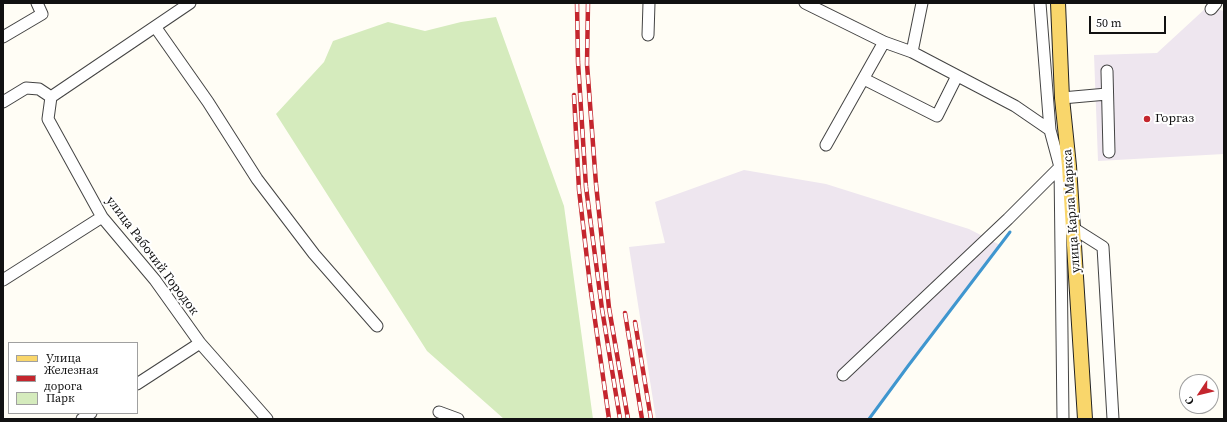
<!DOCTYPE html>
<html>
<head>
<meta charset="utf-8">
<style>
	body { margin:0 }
	#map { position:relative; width:1227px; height:422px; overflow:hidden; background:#fffdf5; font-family:"Source Serif 4",serif }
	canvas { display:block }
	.frame { position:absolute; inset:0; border:4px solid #111; pointer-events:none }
	.legend { position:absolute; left:8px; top:342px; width:130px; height:72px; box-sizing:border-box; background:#fff; border:1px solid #a0a0a0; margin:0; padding:5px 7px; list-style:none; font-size:12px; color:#111 }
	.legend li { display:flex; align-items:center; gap:8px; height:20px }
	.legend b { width:20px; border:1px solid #a0a0a0 }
	.north { position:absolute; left:1179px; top:374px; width:40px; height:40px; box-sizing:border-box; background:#fff; border:1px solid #a0a0a0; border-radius:50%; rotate:235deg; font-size:11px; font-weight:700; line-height:16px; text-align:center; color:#111 }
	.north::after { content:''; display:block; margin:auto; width:14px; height:18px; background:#c4262e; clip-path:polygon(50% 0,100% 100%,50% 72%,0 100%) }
	.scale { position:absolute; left:1089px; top:16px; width:77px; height:18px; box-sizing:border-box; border:2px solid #111; border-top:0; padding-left:5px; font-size:12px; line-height:14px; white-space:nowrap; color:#111; -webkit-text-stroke:3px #fff; paint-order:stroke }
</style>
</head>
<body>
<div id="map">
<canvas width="1227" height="422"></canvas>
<div class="frame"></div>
<ul class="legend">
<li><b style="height:5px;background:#f9d66b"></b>Улица</li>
<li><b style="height:5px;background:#c4262e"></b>Железная дорога</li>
<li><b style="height:11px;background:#d5ebbd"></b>Парк</li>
</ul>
<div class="north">С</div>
<div class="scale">50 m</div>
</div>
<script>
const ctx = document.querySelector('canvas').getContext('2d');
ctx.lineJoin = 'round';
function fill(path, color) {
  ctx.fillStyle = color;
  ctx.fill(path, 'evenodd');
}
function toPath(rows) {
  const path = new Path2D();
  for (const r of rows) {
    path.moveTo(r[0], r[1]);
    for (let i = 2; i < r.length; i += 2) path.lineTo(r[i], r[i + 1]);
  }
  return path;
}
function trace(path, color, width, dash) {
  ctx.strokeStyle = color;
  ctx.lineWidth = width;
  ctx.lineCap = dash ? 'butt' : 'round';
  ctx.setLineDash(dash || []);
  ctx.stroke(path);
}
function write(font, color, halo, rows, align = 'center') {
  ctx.font = font + ' "Source Serif 4",serif';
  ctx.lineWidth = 4;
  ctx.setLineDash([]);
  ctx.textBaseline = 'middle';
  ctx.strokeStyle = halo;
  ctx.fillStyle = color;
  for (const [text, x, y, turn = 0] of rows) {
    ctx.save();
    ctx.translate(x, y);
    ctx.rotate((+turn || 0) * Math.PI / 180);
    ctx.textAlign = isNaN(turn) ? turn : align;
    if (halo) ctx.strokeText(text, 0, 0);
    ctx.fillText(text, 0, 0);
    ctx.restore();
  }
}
const industrial = toPath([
	[1207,7,1224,11,1224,154,1098,161,1094,55,1157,53],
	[744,170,826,184,969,229,1000,245,870,419,656,419,629,247,665,243,655,202]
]);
const green = toPath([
	[496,17,564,206,593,419,504,419,427,351,276,114,324,62,333,41,388,22,425,31,461,22]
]);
const stream = toPath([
	[869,419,908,366,1010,232]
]);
const minor = toPath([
	[190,3,51,97,48,119,102,217,155,280,200,343,267,419],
	[805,3,884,42,912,52,1015,106,1050,130,1060,167,1069,166],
	[1040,3,1050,130],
	[1211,9,1216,3],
	[156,28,208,102,257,179,314,254,377,326],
	[648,35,649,3],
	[3,37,42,14,37,3],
	[912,52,922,3],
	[1107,71,1109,152],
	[864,79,937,116,957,76],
	[1062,98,1107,94],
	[3,102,26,88,39,89,51,97],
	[826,145,884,42],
	[1060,167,1063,419],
	[1073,228,1103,247,1113,419],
	[3,280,102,217],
	[843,375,1008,219,1060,167],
	[137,384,200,343],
	[439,412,458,419],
	[82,419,91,413]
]);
const major = toPath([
	[1058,3,1062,98,1069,166,1085,419]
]);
const rail = toPath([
	[577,3,578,62,586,187,602,309,620,419],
	[588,3,587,64,596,184,609,308,628,419],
	[574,95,579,190,590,285,609,419],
	[625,313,642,419],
	[635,322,651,419]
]);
const markers = [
	[1147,119,4,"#c4262e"]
];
const poiNames = [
	["Горгаз",1155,119]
];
const streetNames = [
	["улица Карла Маркса",1072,211,-94],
	["улица Рабочий Городок",152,256,53]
];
fill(industrial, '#eee6ef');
fill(green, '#d5ebbd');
trace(stream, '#3f96cf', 3);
trace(minor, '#444', 13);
trace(major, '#222', 16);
trace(minor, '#fff', 11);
trace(major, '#f9d66b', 14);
trace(rail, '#c4262e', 4.5);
trace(rail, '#fff', 3, [9]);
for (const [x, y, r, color] of markers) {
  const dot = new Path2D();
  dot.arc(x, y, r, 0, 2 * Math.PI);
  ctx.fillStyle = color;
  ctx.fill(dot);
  trace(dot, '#fff', 1.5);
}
write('13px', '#111', '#fff', poiNames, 'left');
write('13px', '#111', '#fff', streetNames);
</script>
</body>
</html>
